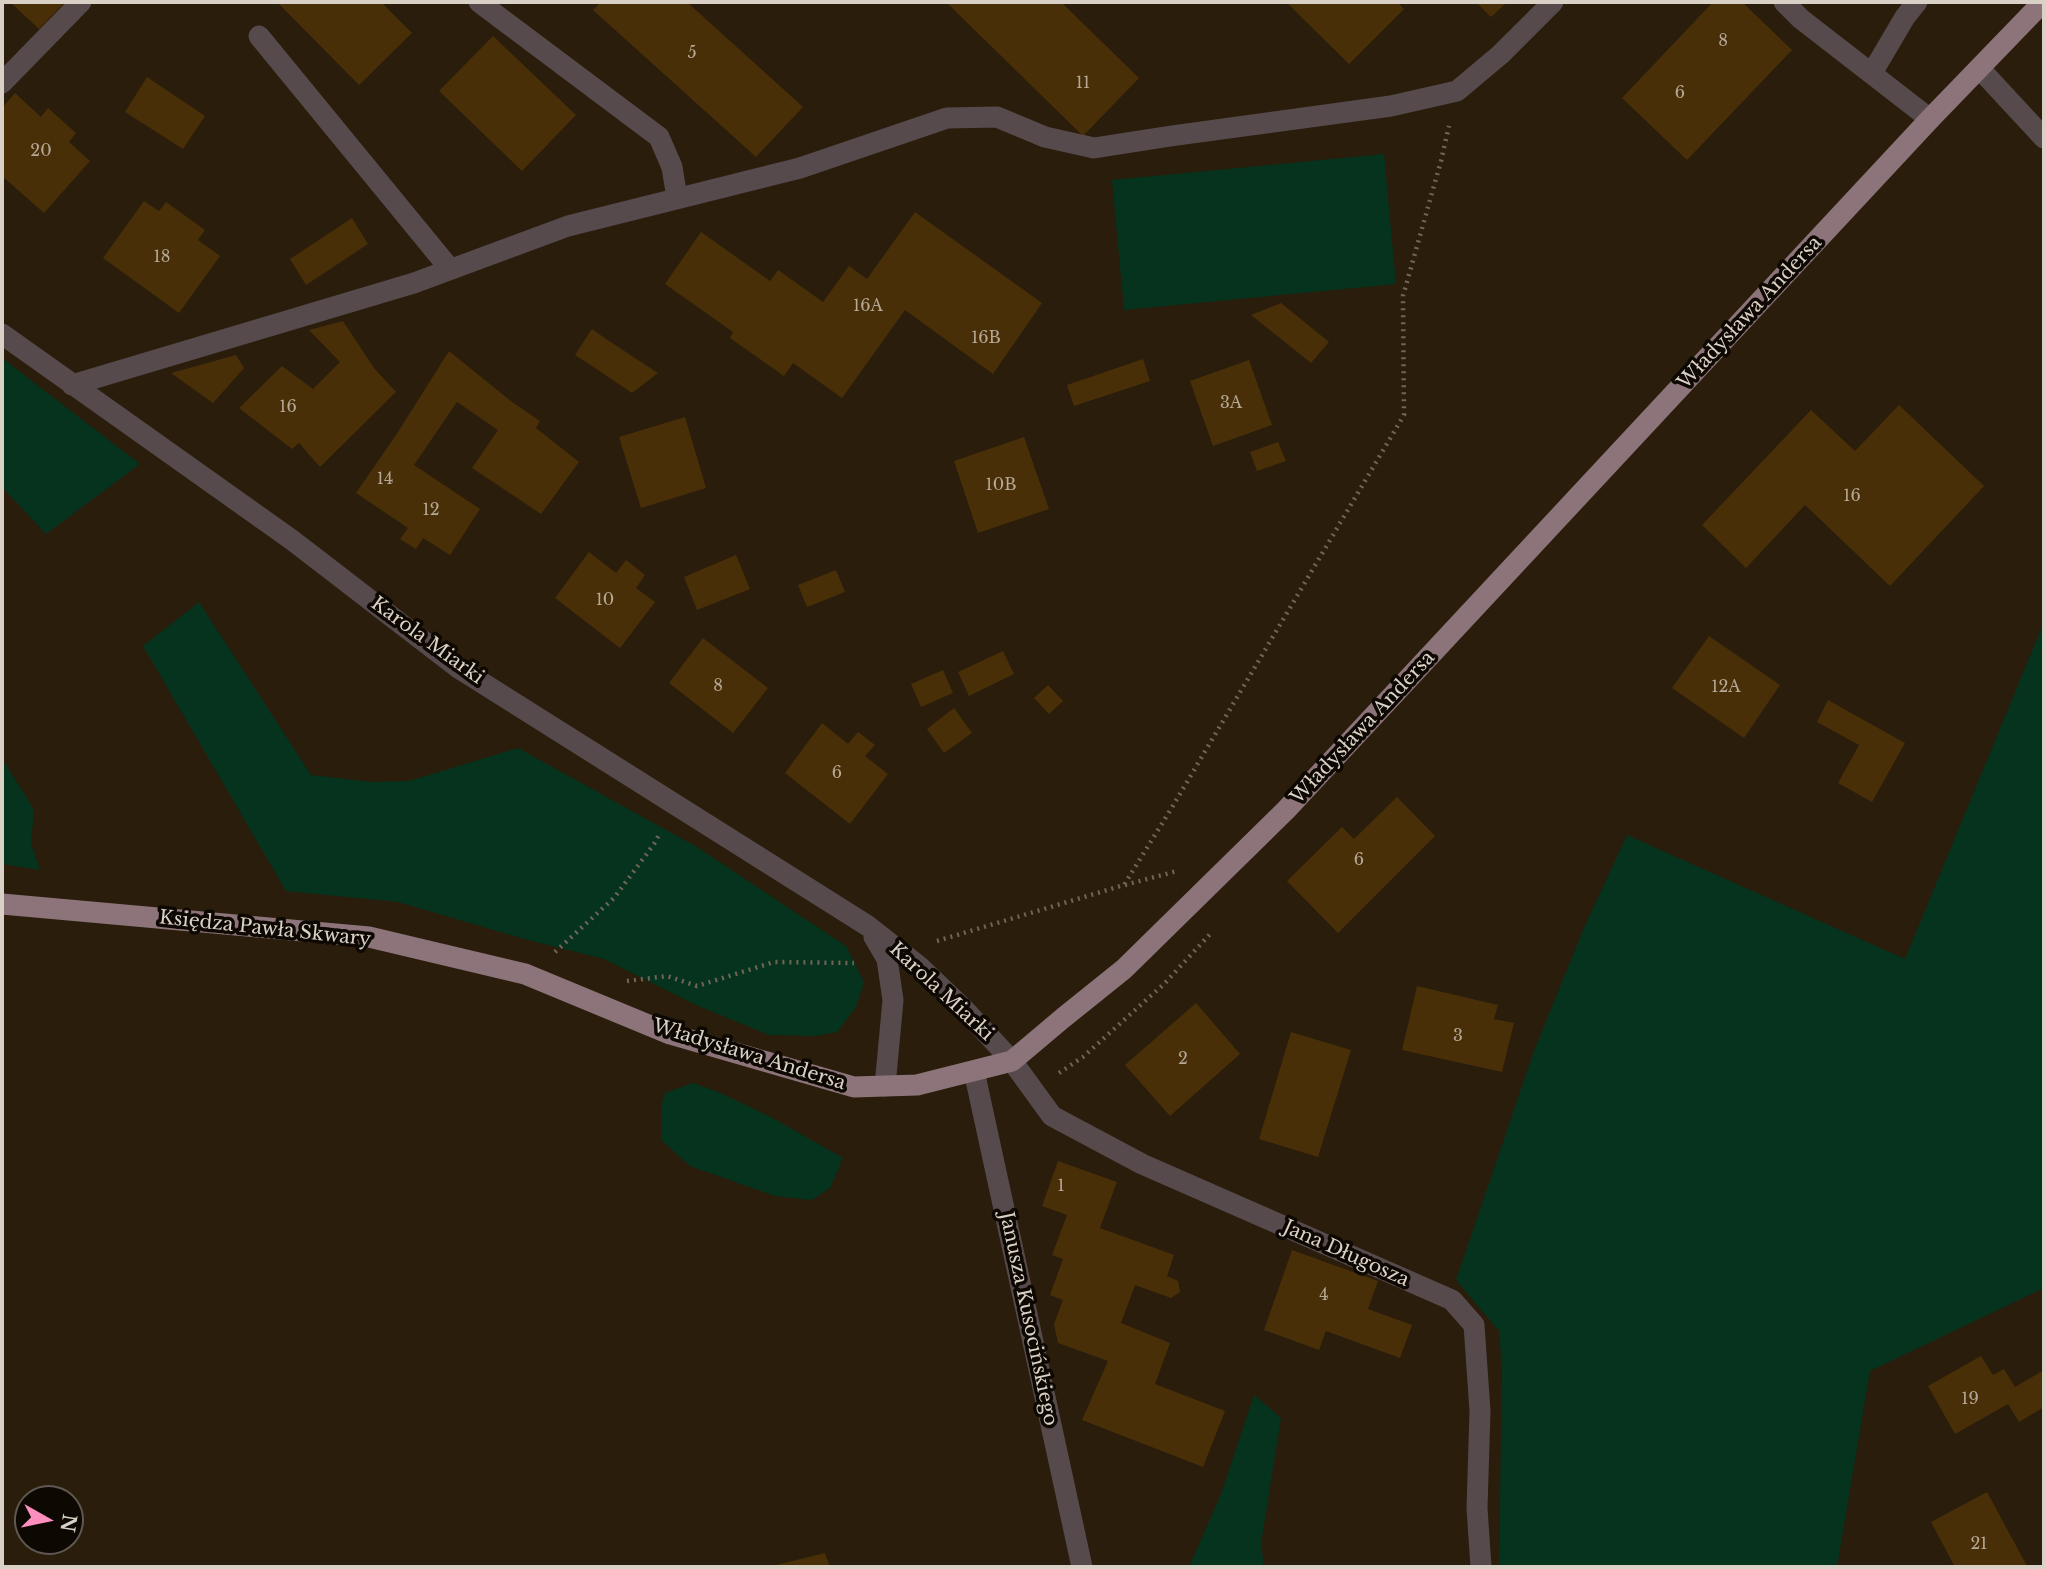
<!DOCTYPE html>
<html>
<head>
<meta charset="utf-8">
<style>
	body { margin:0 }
	#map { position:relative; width:2046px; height:1569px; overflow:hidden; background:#2a1d0b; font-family:"Libre Baskerville",serif }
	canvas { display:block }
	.frame { position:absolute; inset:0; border:4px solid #dad1c6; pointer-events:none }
	.north { position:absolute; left:14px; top:1485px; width:70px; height:70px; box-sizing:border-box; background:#0e0803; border:2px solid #605851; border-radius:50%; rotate:99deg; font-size:19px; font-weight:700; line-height:28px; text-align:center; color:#dad1c6 }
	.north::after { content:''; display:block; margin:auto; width:24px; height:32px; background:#fd8ebe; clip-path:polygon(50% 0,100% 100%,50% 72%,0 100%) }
</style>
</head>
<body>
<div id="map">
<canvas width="2046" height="1569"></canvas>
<div class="frame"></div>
<div class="north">N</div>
</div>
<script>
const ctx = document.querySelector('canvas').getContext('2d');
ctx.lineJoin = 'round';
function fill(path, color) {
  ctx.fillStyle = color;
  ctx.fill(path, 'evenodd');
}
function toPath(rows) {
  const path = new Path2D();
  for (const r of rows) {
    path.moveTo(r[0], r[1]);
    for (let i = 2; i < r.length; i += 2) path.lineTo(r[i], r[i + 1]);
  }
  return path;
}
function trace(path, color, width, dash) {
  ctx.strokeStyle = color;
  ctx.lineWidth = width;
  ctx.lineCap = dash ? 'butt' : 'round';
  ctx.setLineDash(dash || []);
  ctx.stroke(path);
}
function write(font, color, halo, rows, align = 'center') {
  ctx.font = font + ' "Libre Baskerville",serif';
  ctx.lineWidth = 7;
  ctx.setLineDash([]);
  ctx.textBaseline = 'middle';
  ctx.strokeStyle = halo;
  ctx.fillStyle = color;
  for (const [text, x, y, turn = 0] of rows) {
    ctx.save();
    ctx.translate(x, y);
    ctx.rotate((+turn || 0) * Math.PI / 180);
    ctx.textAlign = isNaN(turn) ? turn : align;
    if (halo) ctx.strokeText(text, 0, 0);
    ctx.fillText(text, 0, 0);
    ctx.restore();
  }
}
const green = toPath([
	[1384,154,1396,284,1124,310,1112,180],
	[2,358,140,464,46,534,2,487],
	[199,602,311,775,372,782,409,781,518,748,697,847,846,946,864,982,856,1007,837,1032,815,1036,769,1035,696,1005,604,959,528,940,398,902,286,891,143,646],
	[2044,622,2044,1288,1870,1371,1837,1567,1499,1567,1502,1371,1499,1331,1456,1280,1534,1051,1583,930,1627,835,1905,959],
	[2,758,34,810,31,843,40,870,2,864],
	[693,1083,718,1092,769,1116,843,1158,830,1188,812,1200,775,1196,690,1166,661,1140,662,1102,665,1093],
	[1254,1395,1281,1418,1261,1543,1264,1567,1189,1567,1221,1494]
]);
const building = toPath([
	[10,2,65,2,39,29],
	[277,2,381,2,412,33,359,85],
	[601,2,687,2,803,107,756,157,593,10],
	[946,2,1061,2,1139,78,1083,136],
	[1286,2,1397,2,1404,9,1349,64],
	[1476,2,1507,2,1491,17],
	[1713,2,1742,2,1792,50,1687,160,1622,98],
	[493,36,576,115,522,171,439,91],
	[147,77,205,116,183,149,125,112],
	[15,93,41,117,48,108,76,133,69,142,90,161,44,213,2,176,2,108],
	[144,201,159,211,166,202,205,230,198,240,220,256,179,313,103,258],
	[915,212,1042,303,993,374,905,310,842,398,793,363,784,376,730,338,733,332,665,284,701,232,770,281,778,270,823,302,849,266,867,279],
	[352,218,368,244,306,285,290,259],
	[1281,303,1329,342,1311,363,1251,315],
	[343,321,374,368,396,392,320,467,299,443,292,449,239,408,282,366,313,389,340,362,309,330],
	[592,329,609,341,658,373,632,393,592,366,575,355],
	[449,351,512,402,540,421,536,428,579,462,541,514,472,468,498,430,457,402,414,465,480,509,450,555,423,538,416,549,400,539,408,528,356,493,398,432],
	[236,355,244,368,213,403,171,373],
	[1143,359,1150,381,1074,406,1067,385],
	[1249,360,1272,425,1213,446,1190,381],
	[1899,405,1984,486,1890,586,1805,505,1746,568,1702,525,1811,410,1855,451],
	[685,417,706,488,641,508,619,437],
	[1024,437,1049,509,978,533,954,461],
	[1278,442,1286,461,1257,471,1250,452],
	[589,552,616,573,626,560,645,575,636,588,655,602,620,648,555,598],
	[736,555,750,589,697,610,684,577],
	[836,570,845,592,807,607,798,585],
	[1709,636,1780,685,1744,738,1672,688],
	[703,638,768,688,733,733,669,683],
	[1003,651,1014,674,969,696,958,672],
	[943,670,953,693,921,707,911,684],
	[1048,685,1063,701,1049,714,1034,698],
	[1828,700,1905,743,1872,802,1838,783,1859,745,1817,722],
	[954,708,972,733,944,753,927,729],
	[822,723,848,744,858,732,875,745,865,756,888,774,850,824,785,773],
	[1397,797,1435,836,1338,933,1287,881,1342,827,1354,839],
	[1417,986,1498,1005,1494,1019,1514,1023,1502,1072,1402,1050],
	[1196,1003,1240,1054,1170,1116,1125,1065],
	[1291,1032,1351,1050,1318,1157,1259,1139],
	[1058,1161,1117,1182,1100,1228,1174,1255,1167,1276,1178,1281,1180,1292,1171,1298,1135,1285,1121,1323,1170,1343,1155,1384,1225,1411,1203,1467,1082,1420,1108,1361,1058,1343,1054,1324,1063,1300,1050,1295,1063,1259,1052,1255,1067,1215,1042,1206],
	[1292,1250,1378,1281,1368,1309,1412,1325,1400,1358,1326,1331,1319,1350,1264,1330],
	[1981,1356,1993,1375,2004,1369,2015,1387,2044,1370,2044,1407,2019,1422,2008,1404,1955,1434,1928,1386],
	[1987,1492,2027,1566,2024,1567,1955,1567,1931,1522],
	[825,1553,830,1567,772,1567,772,1566]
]);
const path = toPath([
	[1125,885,1177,871],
	[937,941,1124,885,1171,809,1404,415,1403,296,1441,161,1449,126],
	[555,952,614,898,654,844,660,833],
	[627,981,667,976,697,986,774,962,854,963],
	[1059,1073,1083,1057,1165,983,1212,932]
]);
const minor = toPath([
	[479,2,659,137,672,167,677,198],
	[1784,2,1801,19,1930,119],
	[259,36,450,269],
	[1980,69,2044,138],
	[1872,73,1905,17,1917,2],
	[2,83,81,2],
	[2,334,292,540,457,667,868,926,920,967,964,1009,1012,1061,1052,1116,1142,1164,1452,1300,1474,1325,1480,1411,1477,1508,1481,1567],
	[72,385,414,283,568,226,800,168,947,118,997,117,1045,137,1094,148,1171,136,1391,106,1457,91,1501,54,1553,2],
	[874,937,887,959,893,1000,885,1086],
	[974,1071,1082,1567]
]);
const major = toPath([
	[2,904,369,937,525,974,670,1034,854,1087,917,1085,1012,1061,1063,1018,1124,969,1286,810,1930,119,2043,2]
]);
const numberNames = [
	["8",1723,41],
	["5",692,53],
	["11",1083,83],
	["6",1680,93],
	["20",41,151],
	["18",162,257],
	["16A",868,306],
	["16B",986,338],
	["3A",1231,403],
	["16",288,407],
	["14",385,479],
	["10B",1001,485],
	["16",1852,496],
	["12",431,510],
	["10",605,600],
	["8",718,686],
	["12A",1726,687],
	["6",837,773],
	["6",1359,860],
	["3",1458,1036],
	["2",1183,1059],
	["1",1061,1186],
	["4",1324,1295],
	["19",1970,1399],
	["21",1979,1544]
];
const streetNames = [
	["Władysława Andersa",1750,313,-47],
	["Karola Miarki",427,641,36],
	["Władysława Andersa",1363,728,-47],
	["Księdza Pawła Skwary",265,929,6],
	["Karola Miarki",941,992,43],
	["Władysława Andersa",749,1055,17],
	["Jana Długosza",1346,1254,24],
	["Janusza Kusocińskiego",1028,1319,78]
];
fill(green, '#05331e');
fill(building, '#482f08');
trace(path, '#706556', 4.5, [2, 5]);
trace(minor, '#564a4d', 21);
trace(major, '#8c747a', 21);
write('16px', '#b6a896', null, numberNames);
write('19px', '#dad1c6', '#0e0803', streetNames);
</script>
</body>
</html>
